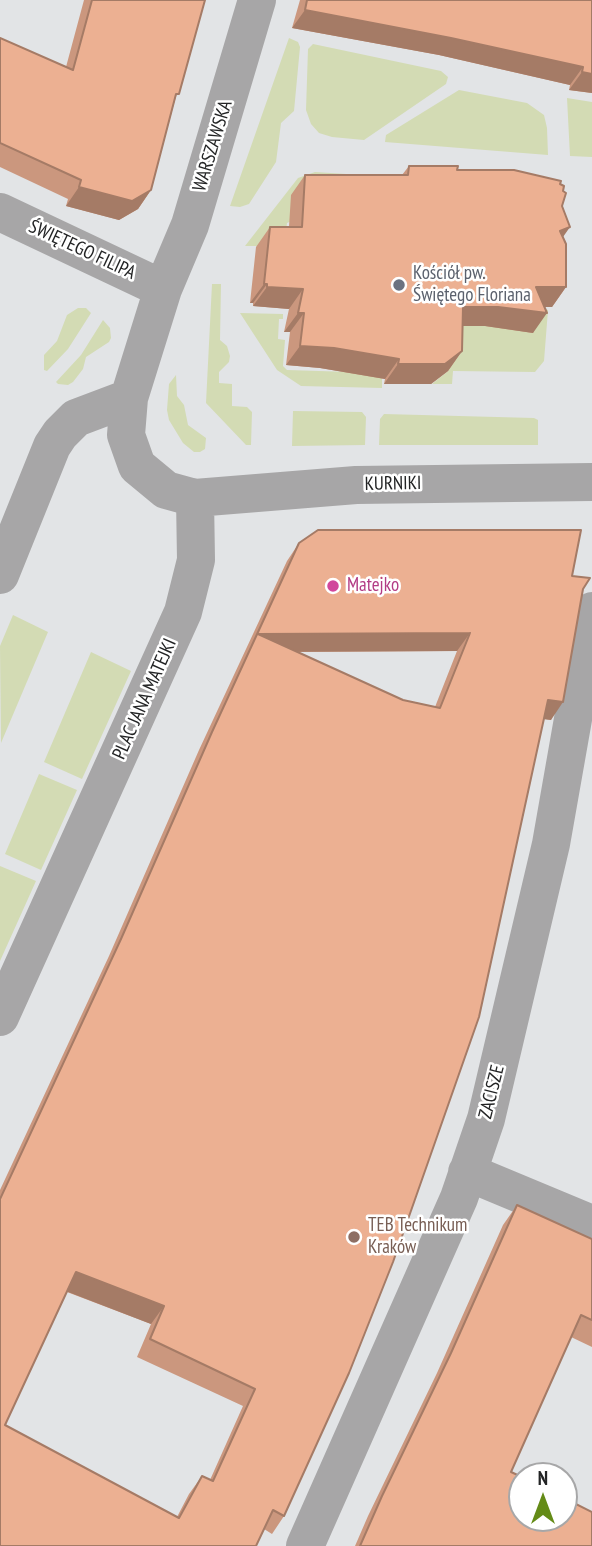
<!DOCTYPE html>
<html>
<head>
<meta charset="utf-8">
<style>
	body { margin:0 }
	#map { position:relative; width:592px; height:1546px; overflow:hidden; background:#e2e4e6; font-family:"PT Sans Narrow",sans-serif }
	canvas { display:block }
	.north { position:absolute; left:508px; top:1462px; width:70px; height:70px; box-sizing:border-box; background:#fff; border:2px solid #a7a7a8; border-radius:50%; rotate:0deg; font-size:19px; font-weight:700; line-height:28px; text-align:center; color:#232425 }
	.north::after { content:''; display:block; margin:auto; width:24px; height:32px; background:#648b17; clip-path:polygon(50% 0,100% 100%,50% 72%,0 100%) }
</style>
</head>
<body>
<div id="map">
<canvas width="592" height="1546"></canvas>
<div class="north">N</div>
</div>
<script>
const ctx = document.querySelector('canvas').getContext('2d');
ctx.lineJoin = 'round';
function fill(path, color) {
  ctx.fillStyle = color;
  ctx.fill(path, 'evenodd');
}
function toPath(rows) {
  const path = new Path2D();
  for (const r of rows) {
    path.moveTo(r[0], r[1]);
    for (let i = 2; i < r.length; i += 2) path.lineTo(r[i], r[i + 1]);
  }
  return path;
}
function trace(path, color, width, dash) {
  ctx.strokeStyle = color;
  ctx.lineWidth = width;
  ctx.lineCap = dash ? 'butt' : 'round';
  ctx.setLineDash(dash || []);
  ctx.stroke(path);
}
function write(font, color, halo, rows, align = 'center') {
  ctx.font = font + ' "PT Sans Narrow",sans-serif';
  ctx.lineWidth = 5;
  ctx.setLineDash([]);
  ctx.textBaseline = 'middle';
  ctx.strokeStyle = halo;
  ctx.fillStyle = color;
  for (const [text, x, y, turn = 0] of rows) {
    ctx.save();
    ctx.translate(x, y);
    ctx.rotate((+turn || 0) * Math.PI / 180);
    ctx.textAlign = isNaN(turn) ? turn : align;
    if (halo) ctx.strokeText(text, 0, 0);
    ctx.fillText(text, 0, 0);
    ctx.restore();
  }
}
const green = toPath([
	[289,38,298,42,300,47,294,111,281,123,276,162,249,204,240,207,230,206],
	[313,44,441,71,448,77,446,84,364,140,332,137,319,133,311,124,306,110,308,49],
	[459,90,527,103,544,115,547,128,548,155,385,142,386,135],
	[567,98,592,102,592,157,570,156],
	[315,172,393,177,287,223,285,239,287,246,245,246,298,178],
	[212,284,221,284,220,340,227,346,230,356,229,362,219,372,219,383,232,384,232,406,247,407,252,412,251,445,246,445,206,403],
	[78,308,86,308,91,313,68,349,47,371,44,370,44,355,57,341,67,315],
	[542,308,548,310,544,361,535,372,453,371,452,384,432,384,448,371,449,351,438,317],
	[240,313,283,314,283,319,279,319,278,339,285,340,283,366,287,370,382,373,382,388,301,386,277,370],
	[103,320,110,328,111,338,109,342,86,357,83,369,73,382,68,385,58,384,56,382,81,355],
	[176,375,177,396,184,405,188,425,206,438,205,449,200,452,194,452,183,443,169,420,167,410,169,384],
	[293,411,362,412,366,417,365,445,292,446],
	[384,414,534,418,538,420,538,445,379,445,380,419],
	[13,615,48,632,1,743,0,646],
	[91,652,131,671,82,779,44,762],
	[39,774,77,790,41,870,5,854],
	[0,866,36,881,0,961]
]);
const minor = toPath([
	[257,0,190,225,163,289,129,398,126,435,137,466,166,490,195,498,356,485,592,482],
	[0,212,163,289],
	[0,575,52,446,60,434,76,418,129,398],
	[0,1017,183,612,196,560,195,498],
	[467,1172,592,1224],
	[305,1546,459,1198,486,1119,551,844,592,611]
]);
const wall = toPath([
	[84,0,205,0,175,100,151,190,138,209,119,220,66,206,68,199,0,167,0,38,66,67],
	[300,0,592,0,592,93,569,90,570,85,439,55,292,28],
	[409,166,457,170,560,184,563,191,563,237,566,287,552,307,544,307,533,333,485,326,462,326,462,351,448,371,431,384,384,384,385,379,320,368,286,365,290,332,284,332,289,309,253,306,253,303,250,303,256,247,270,227,289,227,291,195,305,175,402,175],
	[299,543,572,576,583,589,551,720,544,719,284,1516,272,1534,264,1529,0,1546,0,1190,109,956,199,750,287,561],
	[457,651,435,707,403,700,297,652],
	[67,1292,151,1324,137,1357,243,1406,210,1480,202,1476,189,1494,177,1517,5,1425],
	[517,1205,592,1239,592,1347,571,1337,511,1472,592,1546,355,1546,368,1516,437,1373,503,1225]
]);
const shadedWall = toPath([
	[305,10,451,38,583,67,570,85,439,55,292,28],
	[582,72,592,74,592,93,569,90],
	[79,187,151,190,138,209,119,220,66,206],
	[570,227,556,247,560,231],
	[264,284,267,284,253,303,250,303],
	[267,287,303,289,289,309,253,306],
	[536,287,566,287,552,307,523,307],
	[463,307,498,307,547,313,533,333,485,326,449,326],
	[298,313,304,313,290,332,284,332],
	[300,346,334,348,399,359,385,379,320,368,286,365],
	[462,351,448,371,431,384,384,384,398,364],
	[470,633,457,651,249,652,258,634],
	[548,700,563,702,551,720,536,718],
	[76,1272,164,1306,151,1324,63,1290]
]);
const building = toPath([
	[92,0,205,0,179,94,176,94,151,190,132,201,79,187,81,180,0,143,0,38,73,70,92,0],
	[307,0,592,0,592,74,582,72,583,67,451,38,305,10,307,0],
	[409,166,458,166,457,170,514,170,561,181,560,184,564,186,563,191,566,193,562,206,570,227,560,231,566,244,566,287,536,287,547,313,498,307,463,307,462,351,445,364,398,364,399,359,334,348,300,346,304,313,298,313,303,289,267,287,267,284,264,284,270,227,302,227,305,175,408,175,409,166],
	[318,530,581,530,572,576,590,578,583,589,563,702,548,700,479,1017,393,1262,349,1373,284,1516,273,1510,256,1546,0,1546,0,1199,121,939,212,732,299,543,318,530],
	[470,633,440,708,403,700,258,634,470,633],
	[76,1272,164,1306,150,1339,255,1389,213,1481,202,1476,179,1518,5,1425,76,1272],
	[517,1205,592,1239,592,1320,581,1315,511,1472,522,1477,522,1518,564,1518,564,1498,592,1512,592,1546,360,1546,382,1496,451,1353,517,1205]
]);
const markers = [
	[399,285,7,"#6b7280"],
	[333,586,7,"#d1479c"],
	[354,1237,7,"#8d6e63"]
];
const streetNames = [
	["WARSZAWSKA",213,146,-73],
	["ŚWIĘTEGO FILIPA",82,250,25],
	["KURNIKI",393,484,-1],
	["PLAC JANA MATEJKI",145,699,-66],
	["ZACISZE",492,1092,-76]
];
const worshipNames = [
	["Kościół pw.",413,274],
	["Świętego Floriana",413,296]
];
const hotelNames = [
	["Matejko",347,586]
];
const educationNames = [
	["TEB Technikum",368,1226],
	["Kraków",368,1248]
];
fill(green, '#d3dbb4');
trace(minor, '#a7a6a7', 38);
fill(wall, '#cb977e');
fill(shadedWall, '#a57b66');
fill(building, '#ecb092');
trace(building, '#a57b66', 2);
for (const [x, y, r, color] of markers) {
  const dot = new Path2D();
  dot.arc(x, y, r, 0, 2 * Math.PI);
  ctx.fillStyle = color;
  ctx.fill(dot);
  trace(dot, '#fff', 2.5);
}
write('19px', '#232425', '#fff', streetNames);
write('19px', '#5b616d', '#fff', worshipNames, 'left');
write('19px', '#b23c85', '#fff', hotelNames, 'left');
write('19px', '#785e54', '#fff', educationNames, 'left');
</script>
</body>
</html>
